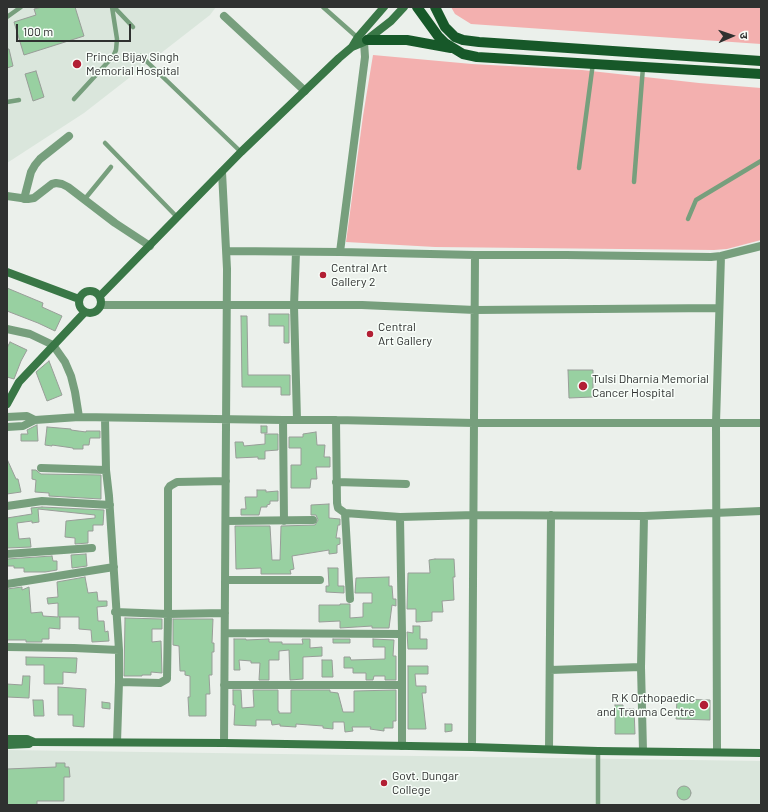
<!DOCTYPE html>
<html>
<head>
<meta charset="utf-8">
<style>
	body { margin:0 }
	#map { position:relative; width:768px; height:812px; overflow:hidden; background:#ebf0eb; font-family:Barlow,"Noto Sans Devanagari",sans-serif }
	canvas { display:block }
	.frame { position:absolute; inset:0; border:8px solid #2f3130; pointer-events:none }
	.north { position:absolute; left:712px; top:16px; width:40px; height:40px; -webkit-text-stroke:3px #f8fef9; paint-order:stroke; rotate:88deg; font-size:11px; font-weight:700; line-height:16px; text-align:center; color:#2f3130 }
	.north::after { content:''; display:block; margin:auto; width:14px; height:18px; background:#2f3130; clip-path:polygon(50% 0,100% 100%,50% 72%,0 100%) }
	.scale { position:absolute; left:16px; top:24px; width:115px; height:18px; box-sizing:border-box; border:2px solid #2f3130; border-top:0; padding-left:5px; font-size:12px; line-height:14px; white-space:nowrap; color:#2f3130; -webkit-text-stroke:3px #f8fef9; paint-order:stroke }
</style>
</head>
<body>
<div id="map">
<canvas width="768" height="812"></canvas>
<div class="frame"></div>
<div class="north">उ</div>
<div class="scale">100 m</div>
</div>
<script>
const ctx = document.querySelector('canvas').getContext('2d');
ctx.lineJoin = 'round';
function fill(path, color) {
  ctx.fillStyle = color;
  ctx.fill(path, 'evenodd');
}
function toPath(rows) {
  const path = new Path2D();
  for (const r of rows) {
    if (r.length === 3) {
      path.moveTo(r[0] + r[2], r[1]);
      path.arc(r[0], r[1], r[2], 0, 2 * Math.PI);
      continue;
    }
    path.moveTo(r[0], r[1]);
    for (let i = 2; i < r.length; i += 2) path.lineTo(r[i], r[i + 1]);
  }
  return path;
}
function trace(path, color, width, dash) {
  ctx.strokeStyle = color;
  ctx.lineWidth = width;
  ctx.lineCap = dash ? 'butt' : 'round';
  ctx.setLineDash(dash || []);
  ctx.stroke(path);
}
function write(font, color, halo, rows, align = 'center') {
  ctx.font = font + ' Barlow,sans-serif';
  ctx.lineWidth = 3;
  ctx.setLineDash([]);
  ctx.textBaseline = 'middle';
  ctx.strokeStyle = halo;
  ctx.fillStyle = color;
  for (const [text, x, y, turn = 0] of rows) {
    ctx.save();
    ctx.translate(x, y);
    ctx.rotate((+turn || 0) * Math.PI / 180);
    ctx.textAlign = isNaN(turn) ? turn : align;
    if (halo) ctx.strokeText(text, 0, 0);
    ctx.fillText(text, 0, 0);
    ctx.restore();
  }
}
const built = toPath([
	[7,7,216,7,210,15,84,113,7,163],
	[7,750,761,761,761,805,7,805]
]);
const green = toPath([
	[451,7,761,7,761,44,471,24,455,14],
	[373,55,472,64,582,70,699,83,761,88,761,240,727,249,714,250,435,247,346,242,363,116]
]);
const building = toPath([
	[42,7,75,7,84,36,24,55,14,22,36,15,34,9,42,7],
	[7,49,9,49,13,66,7,68,7,49],
	[36,71,44,97,33,101,25,74,36,71],
	[7,288,43,303,42,307,62,316,55,331,38,323,7,311,7,288],
	[269,314,289,314,289,343,284,343,284,326,269,326,269,314],
	[241,316,247,316,248,375,290,375,290,395,281,395,281,387,242,387,241,316],
	[10,342,27,350,21,361,14,379,7,377,7,348,10,342],
	[49,361,62,395,47,401,36,372,49,361],
	[568,370,593,370,593,397,569,398,568,370],
	[37,425,38,441,21,441,21,434,28,434,27,430,37,425],
	[261,426,267,426,267,433,261,433,261,426],
	[47,427,71,429,71,430,86,432,86,431,100,431,100,438,90,438,89,445,83,445,83,449,73,449,73,448,52,445,52,446,45,445,47,427],
	[316,432,317,445,325,445,324,457,330,457,330,467,316,467,317,479,311,479,310,488,291,488,291,465,301,465,301,448,289,448,289,437,303,437,303,434,316,432],
	[265,434,278,434,278,450,265,451,265,459,258,459,258,457,236,458,235,442,243,442,244,446,265,444,265,434],
	[7,459,16,479,18,479,21,492,7,494,7,459],
	[32,470,36,470,38,472,41,474,101,475,101,499,49,496,49,493,35,492,36,480,32,479,32,470],
	[257,490,266,490,266,492,278,491,278,501,270,501,270,504,267,505,267,507,261,507,259,515,241,515,241,509,246,509,245,497,257,497,257,490],
	[329,504,329,518,340,519,340,525,338,525,336,538,340,538,340,544,337,545,337,553,329,554,329,550,292,556,294,569,290,570,291,574,261,574,261,568,236,569,235,526,270,526,272,560,280,560,281,526,315,525,318,520,316,515,311,515,311,505,329,504],
	[42,507,104,510,103,525,93,525,93,531,88,531,88,543,75,544,75,538,65,537,66,521,95,518,95,515,38,509,39,522,32,523,32,521,17,523,19,539,30,538,31,547,7,548,7,518,32,514,31,508,42,507],
	[86,554,87,566,72,568,71,555,86,554],
	[52,556,53,561,57,561,57,570,45,572,24,572,24,568,14,568,14,566,7,566,7,559,52,556],
	[435,559,454,559,455,577,453,577,454,600,442,601,443,612,432,612,432,621,416,622,416,609,407,609,408,573,430,573,429,560,435,559],
	[328,568,338,568,338,586,344,586,344,593,326,592,326,586,329,586,328,568],
	[85,577,88,593,97,592,98,601,107,601,107,606,97,607,98,621,104,621,105,632,108,631,109,641,92,642,91,630,79,629,79,617,59,617,60,617,60,629,49,628,49,639,42,639,42,642,26,642,26,640,7,640,7,589,22,587,22,590,29,587,31,613,42,612,43,616,58,617,58,603,48,604,47,598,58,597,57,582,85,577],
	[389,577,389,586,392,586,393,599,396,599,396,606,392,605,389,628,372,628,372,626,340,628,340,621,319,622,319,605,340,605,340,604,350,604,350,618,363,617,363,603,372,603,372,593,355,593,356,578,389,577],
	[125,618,162,619,162,629,152,629,152,642,161,641,162,673,151,672,151,675,142,675,142,676,124,676,125,618],
	[173,619,213,619,212,643,214,643,214,652,212,652,212,675,209,675,210,694,206,694,206,716,189,716,188,697,190,697,190,676,185,675,185,671,180,671,179,646,173,645,173,619],
	[413,626,420,626,420,639,427,639,427,649,408,649,407,632,413,633,413,626],
	[234,639,246,639,246,640,269,639,269,642,282,642,282,644,303,644,302,639,310,639,310,648,322,647,322,656,303,657,303,679,290,680,289,650,279,651,279,660,269,660,269,680,259,680,260,663,251,663,251,661,239,660,240,670,234,670,234,639],
	[333,639,350,639,350,643,333,643,333,639],
	[373,639,394,640,393,656,396,656,396,680,385,680,385,676,374,676,373,680,366,680,366,673,353,673,353,668,344,668,344,657,350,657,351,660,385,659,385,647,373,647,373,639],
	[26,657,77,658,76,673,63,672,63,684,44,684,44,665,26,665,26,657],
	[322,660,332,660,333,677,322,677,322,660],
	[408,666,428,666,428,674,415,674,416,686,426,686,426,693,422,693,426,729,408,729,408,666],
	[23,676,30,676,29,698,7,697,7,684,22,685,23,676],
	[58,687,86,689,84,727,73,726,73,715,58,715,58,687],
	[233,690,241,690,242,708,254,707,253,690,278,690,278,711,279,711,279,713,291,713,291,690,330,690,330,692,338,693,343,712,354,712,354,691,396,690,396,721,393,721,393,728,384,728,384,731,370,729,371,727,352,727,353,731,345,732,344,722,333,722,333,729,323,728,323,726,296,724,296,727,280,726,280,724,272,725,271,720,256,720,256,726,234,725,235,705,233,705,233,690],
	[677,699,710,700,710,720,676,719,677,699],
	[33,700,43,700,44,716,34,716,33,700],
	[102,702,110,703,110,709,102,708,102,702],
	[615,705,623,705,623,709,634,709,635,734,615,734,615,705],
	[445,724,452,724,452,731,445,732,445,724],
	[56,763,65,763,65,767,69,767,70,777,64,777,64,801,37,801,37,805,7,805,7,769,56,767,56,763],
	[684,793,7]
]);
const lane = toPath([
	[114,7,133,27],
	[323,7,358,38],
	[7,17,21,7],
	[141,56,241,152],
	[74,99,107,63,113,57,116,50,117,39,112,7],
	[7,102,19,100],
	[105,143,177,217],
	[579,168,593,63],
	[634,182,643,67],
	[84,200,111,167],
	[688,219,696,200,761,161],
	[598,805,598,751]
]);
const street = toPath([
	[224,16,305,91],
	[222,172,227,269,224,743],
	[7,196,28,199,34,198,52,184,56,183,62,184,68,187,115,223,150,246],
	[24,199,31,172,35,165,40,159,69,136],
	[227,251,340,252,475,255,566,255,711,257,721,256,761,246],
	[296,252,294,306,297,420],
	[340,252,365,57,364,42],
	[102,305,362,305,475,310,719,308],
	[7,329,30,334,53,345,65,362,71,376,75,392,79,417],
	[7,417,27,416,35,420],
	[105,418,106,470,109,496,119,650,119,682,117,742],
	[283,420,284,521],
	[336,420,337,503,338,508,345,513,400,517,475,515,644,516,761,511],
	[7,427,23,426,35,420,79,417,283,420,336,420,474,423,761,423],
	[41,468,106,470],
	[336,482,406,484],
	[7,506,42,501,110,505],
	[345,513,350,599],
	[400,517,402,634,402,746],
	[226,521,313,520],
	[7,554,92,548],
	[226,580,320,580],
	[7,584,114,567],
	[115,612,168,614,225,613],
	[225,633,402,634],
	[7,647,74,648,119,650],
	[550,670,641,667],
	[119,682,160,683,167,679,168,614,168,489,170,486,177,482,226,481],
	[224,685,402,685],
	[472,747,475,255],
	[549,749,551,515],
	[643,751,641,667,644,516],
	[717,752,716,423,721,256]
]);
const secondary = toPath([
	[352,47,358,37,384,7],
	[7,272,79,299],
	[90,302,11],
	[100,296,241,152,339,58,352,47,364,42,391,21,404,7],
	[7,404,19,382,85,312],
	[7,739,27,739,34,742,224,743,472,747,598,751,761,753],
	[7,745,29,744]
]);
const primary = toPath([
	[417,7,438,36,445,43,463,54,477,57,761,74],
	[435,7,445,27,455,37,463,40,479,42,761,61],
	[367,40,407,40,451,48]
]);
const markers = [
	[77,64,5,"#b21f34"],
	[323,275,4,"#b21f34"],
	[370,334,4,"#b21f34"],
	[583,386,5,"#b21f34"],
	[704,705,5,"#b21f34"],
	[384,783,4,"#b21f34"]
];
const poiNames = [
	["Prince Bijay Singh",86,57],
	["Memorial Hospital",86,71],
	["Central Art",331,268],
	["Gallery 2",331,282],
	["Central",378,327],
	["Art Gallery",378,341],
	["Tulsi Dharnia Memorial",592,379],
	["Cancer Hospital",592,393],
	["R K Orthopaedic",695,698,"right"],
	["and Trauma Centre",695,712,"right"],
	["Govt. Dungar",392,776],
	["College",392,790]
];
fill(built, '#dae6dc');
fill(green, '#f3b0af');
fill(building, '#98d0a1');
trace(building, '#989d98', 1);
trace(lane, '#779f7d', 4.5);
trace(street, '#779f7d', 8);
trace(secondary, '#397746', 8);
trace(primary, '#175829', 10);
for (const [x, y, r, color] of markers) {
  const dot = new Path2D();
  dot.arc(x, y, r, 0, 2 * Math.PI);
  ctx.fillStyle = color;
  ctx.fill(dot);
  trace(dot, '#f8fef9', 1.5);
}
write('12px', '#2f3130', '#f8fef9', poiNames, 'left');
</script>
</body>
</html>
